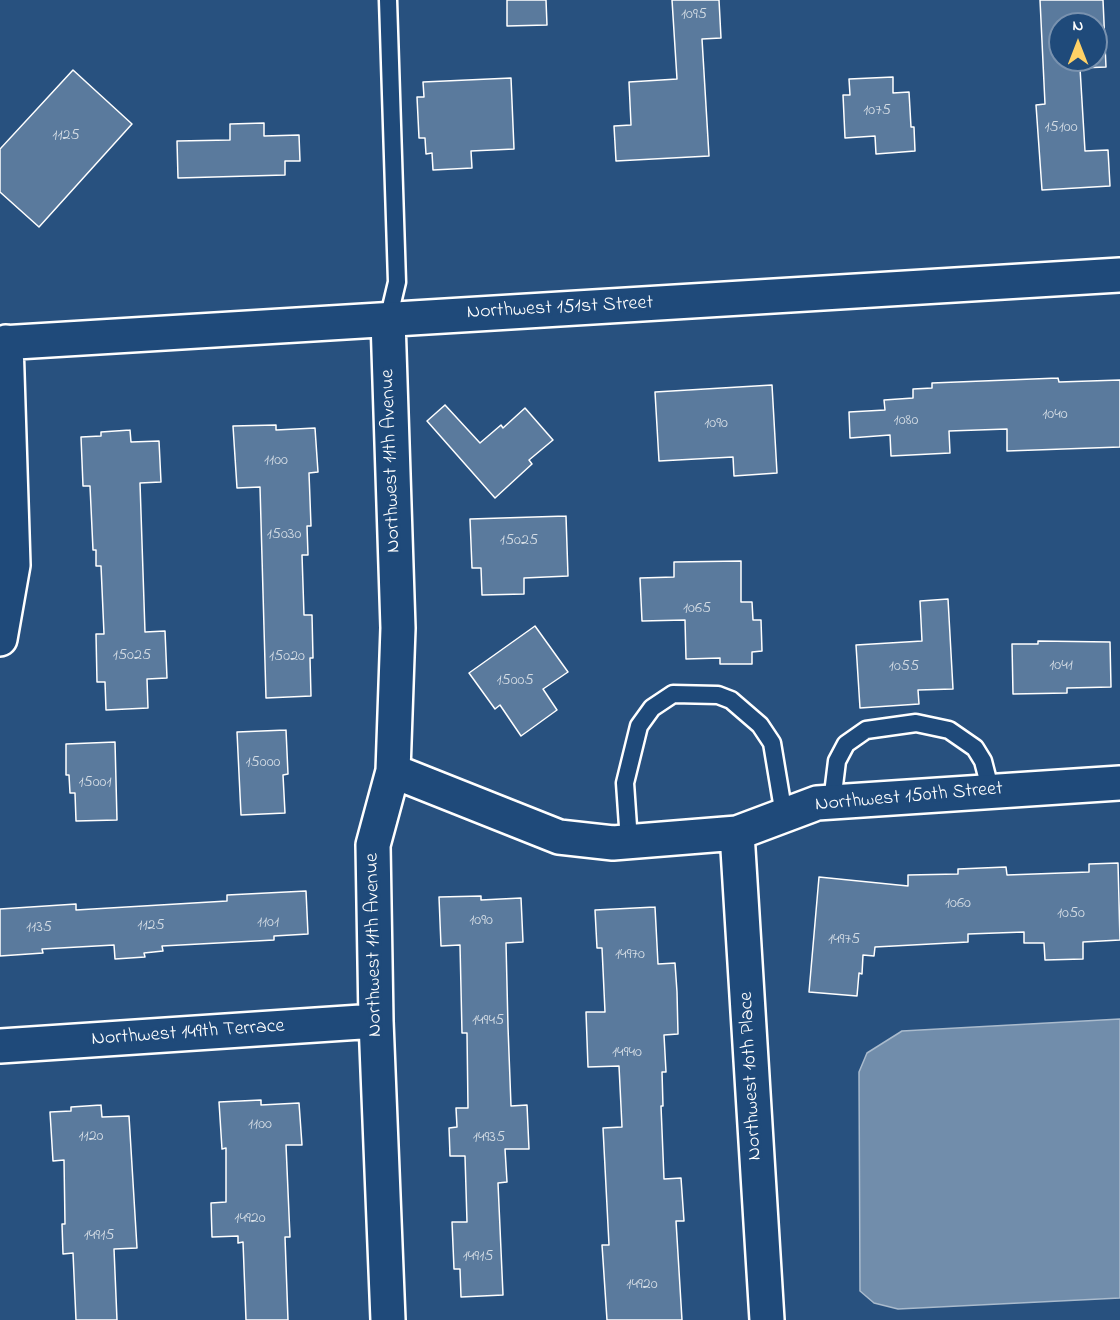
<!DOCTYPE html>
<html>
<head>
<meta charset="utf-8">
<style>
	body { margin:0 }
	#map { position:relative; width:1120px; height:1320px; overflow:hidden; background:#28517f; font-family:"Indie Flower",sans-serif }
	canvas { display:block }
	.north { position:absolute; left:1048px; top:12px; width:60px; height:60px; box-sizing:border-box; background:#1f4a7a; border:2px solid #7992af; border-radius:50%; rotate:0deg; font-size:16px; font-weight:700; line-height:24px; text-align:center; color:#fff }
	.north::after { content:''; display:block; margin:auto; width:21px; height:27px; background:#ffd166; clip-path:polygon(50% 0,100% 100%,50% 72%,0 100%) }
</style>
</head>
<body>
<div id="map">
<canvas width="1120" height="1320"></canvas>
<div class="north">N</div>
</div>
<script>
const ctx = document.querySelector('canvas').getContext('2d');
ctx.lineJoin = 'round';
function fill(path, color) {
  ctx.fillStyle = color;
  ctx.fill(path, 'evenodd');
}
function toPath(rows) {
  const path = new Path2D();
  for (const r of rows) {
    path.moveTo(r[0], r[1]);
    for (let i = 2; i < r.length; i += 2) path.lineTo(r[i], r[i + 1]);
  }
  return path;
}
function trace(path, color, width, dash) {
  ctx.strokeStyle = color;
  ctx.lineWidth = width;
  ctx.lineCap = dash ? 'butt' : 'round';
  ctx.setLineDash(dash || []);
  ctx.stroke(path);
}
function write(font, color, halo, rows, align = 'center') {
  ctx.font = font + ' "Indie Flower",sans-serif';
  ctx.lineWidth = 6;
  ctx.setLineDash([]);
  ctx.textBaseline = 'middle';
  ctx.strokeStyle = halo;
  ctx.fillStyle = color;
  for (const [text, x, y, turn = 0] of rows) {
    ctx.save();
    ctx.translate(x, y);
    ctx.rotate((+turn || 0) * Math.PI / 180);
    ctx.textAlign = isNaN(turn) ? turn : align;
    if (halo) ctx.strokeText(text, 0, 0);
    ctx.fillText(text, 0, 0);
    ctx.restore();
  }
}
const water = toPath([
	[1120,1019,1120,1298,898,1309,874,1303,860,1291,859,1072,867,1053,902,1031,1120,1019]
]);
const building = toPath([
	[507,0,546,0,547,25,507,26,507,0],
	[672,0,719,0,721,38,702,39,709,156,616,161,614,126,631,125,629,82,677,79,672,0],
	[1040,0,1103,0,1106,67,1080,68,1085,151,1108,150,1110,186,1042,190,1036,105,1045,104,1040,0],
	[1060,24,1096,24,1096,60,1060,60,1060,24],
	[73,70,132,124,39,227,0,192,0,149,73,70],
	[893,77,893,93,909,92,911,127,914,127,915,151,876,154,875,136,845,138,843,95,850,95,849,79,893,77],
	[511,78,514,149,471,151,472,168,433,170,432,153,426,154,425,138,419,138,417,97,424,97,423,82,511,78],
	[264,123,264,136,299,135,300,161,285,161,285,175,178,178,177,141,230,140,230,124,264,123],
	[1058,378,1059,382,1120,380,1120,447,1007,451,1007,429,949,431,950,453,891,456,890,435,850,438,849,412,885,410,884,400,913,398,913,389,932,388,932,383,1058,378],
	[772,385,777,473,734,476,733,457,659,461,655,392,772,385],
	[445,405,480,443,501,425,503,428,525,408,553,440,529,460,532,464,495,498,427,421,445,405],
	[276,425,276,430,315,428,318,472,309,473,311,526,307,526,308,555,302,555,304,615,312,615,313,658,310,658,311,696,266,698,260,487,237,488,233,426,276,425],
	[130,430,131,442,159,441,161,482,140,483,145,632,165,631,167,678,147,679,148,708,106,710,105,682,97,682,96,634,104,634,101,566,96,566,96,550,93,550,90,486,83,486,81,437,101,436,101,432,130,430],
	[566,516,568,576,524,578,524,594,482,595,481,568,472,568,470,519,566,516],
	[741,561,741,602,752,602,753,620,761,620,762,651,752,652,752,664,720,664,720,658,686,659,685,620,642,621,640,578,674,577,674,562,741,561],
	[948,599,953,689,918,690,919,704,860,708,856,645,922,641,920,601,948,599],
	[535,626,568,672,543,689,557,710,521,736,500,705,495,709,469,673,535,626],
	[1038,641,1110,642,1111,687,1067,688,1067,693,1013,694,1012,644,1038,644,1038,641],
	[286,730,288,774,283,775,285,813,241,815,237,732,286,730],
	[115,742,117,820,76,821,75,793,70,793,69,775,66,775,66,744,115,742],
	[1118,863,1120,940,1083,942,1083,959,1045,960,1044,943,1024,943,1024,932,968,934,968,942,875,947,874,956,863,955,862,974,859,973,857,996,809,992,819,877,908,886,908,875,958,874,958,869,1006,867,1007,875,1089,872,1089,864,1118,863],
	[306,891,308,934,274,936,274,940,162,946,163,951,144,953,145,957,115,959,114,945,42,949,43,953,0,956,0,909,76,904,76,910,227,901,227,895,306,891],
	[481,896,481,900,521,898,523,942,506,943,508,1027,511,1106,527,1105,529,1149,505,1149,507,1182,498,1183,503,1295,461,1297,460,1269,454,1269,452,1222,467,1222,465,1156,450,1156,449,1128,457,1127,456,1108,468,1108,467,1033,462,1033,460,945,441,946,439,897,481,896],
	[655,907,658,964,675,963,677,992,678,1034,664,1035,666,1072,662,1072,663,1106,661,1106,664,1179,681,1178,684,1221,676,1221,682,1320,607,1320,602,1245,609,1245,603,1128,622,1127,619,1066,588,1067,586,1012,605,1012,602,948,597,948,595,910,655,907],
	[261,1100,261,1105,299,1103,302,1145,286,1145,290,1237,285,1237,288,1320,246,1320,243,1242,238,1243,238,1236,212,1237,211,1203,226,1202,226,1148,222,1149,219,1102,261,1100],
	[101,1105,102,1117,129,1116,137,1248,114,1249,117,1320,76,1320,73,1253,63,1254,62,1224,65,1224,64,1160,53,1161,50,1112,71,1111,71,1107,101,1105]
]);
const service = toPath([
	[388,320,397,282,388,0],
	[832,802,837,761,846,744,866,730,916,723,949,730,975,748,983,761,991,792],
	[629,841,625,783,639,726,652,708,673,694,718,695,731,700,760,725,772,743,784,815]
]);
const minor = toPath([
	[388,320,398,628,393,771,373,845,376,1021,388,1320],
	[0,343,1120,275],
	[0,639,13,565,6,342],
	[393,771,559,837,613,843,737,833,817,803,1120,783],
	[737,833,767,1320],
	[0,1046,376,1021]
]);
const numberNames = [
	["1095",694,15],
	["1075",877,111],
	["15100",1061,128],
	["1125",66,136],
	["1040",1055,415],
	["1080",906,421],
	["1090",716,424],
	["1100",276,461],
	["15030",284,535],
	["15025",519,541],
	["1065",697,609],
	["15025",132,656],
	["15020",287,657],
	["1041",1061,666],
	["1055",904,667],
	["15005",515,681],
	["15000",263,763],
	["15001",95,783],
	["1060",958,904],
	["1050",1071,914],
	["1090",481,921],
	["1101",268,923],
	["1125",151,926],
	["1135",39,928],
	["14975",844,940],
	["14970",630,955],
	["14945",488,1021],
	["14940",627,1053],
	["1100",260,1125],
	["1120",91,1137],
	["14935",489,1138],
	["14920",250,1219],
	["14915",99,1236],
	["14915",478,1257],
	["14920",642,1285]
];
const streetNames = [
	["Northwest 151st Street",560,309,-3],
	["Northwest 11th Avenue",392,461,-92],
	["Northwest 150th Street",909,798,-5],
	["Northwest 11th Avenue",375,945,-91],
	["Northwest 149th Terrace",188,1034,-4],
	["Northwest 10th Place",752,1076,-93]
];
fill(water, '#718dab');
trace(water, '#aabbcd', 1.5);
fill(building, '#5a7a9d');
trace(building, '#fff', 1.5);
trace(service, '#fff', 21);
trace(minor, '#fff', 38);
trace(service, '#1f4a7a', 16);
trace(minor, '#1f4a7a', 33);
write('16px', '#d6dee6', null, numberNames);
write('20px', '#fff', '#1f4a7a', streetNames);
</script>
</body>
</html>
